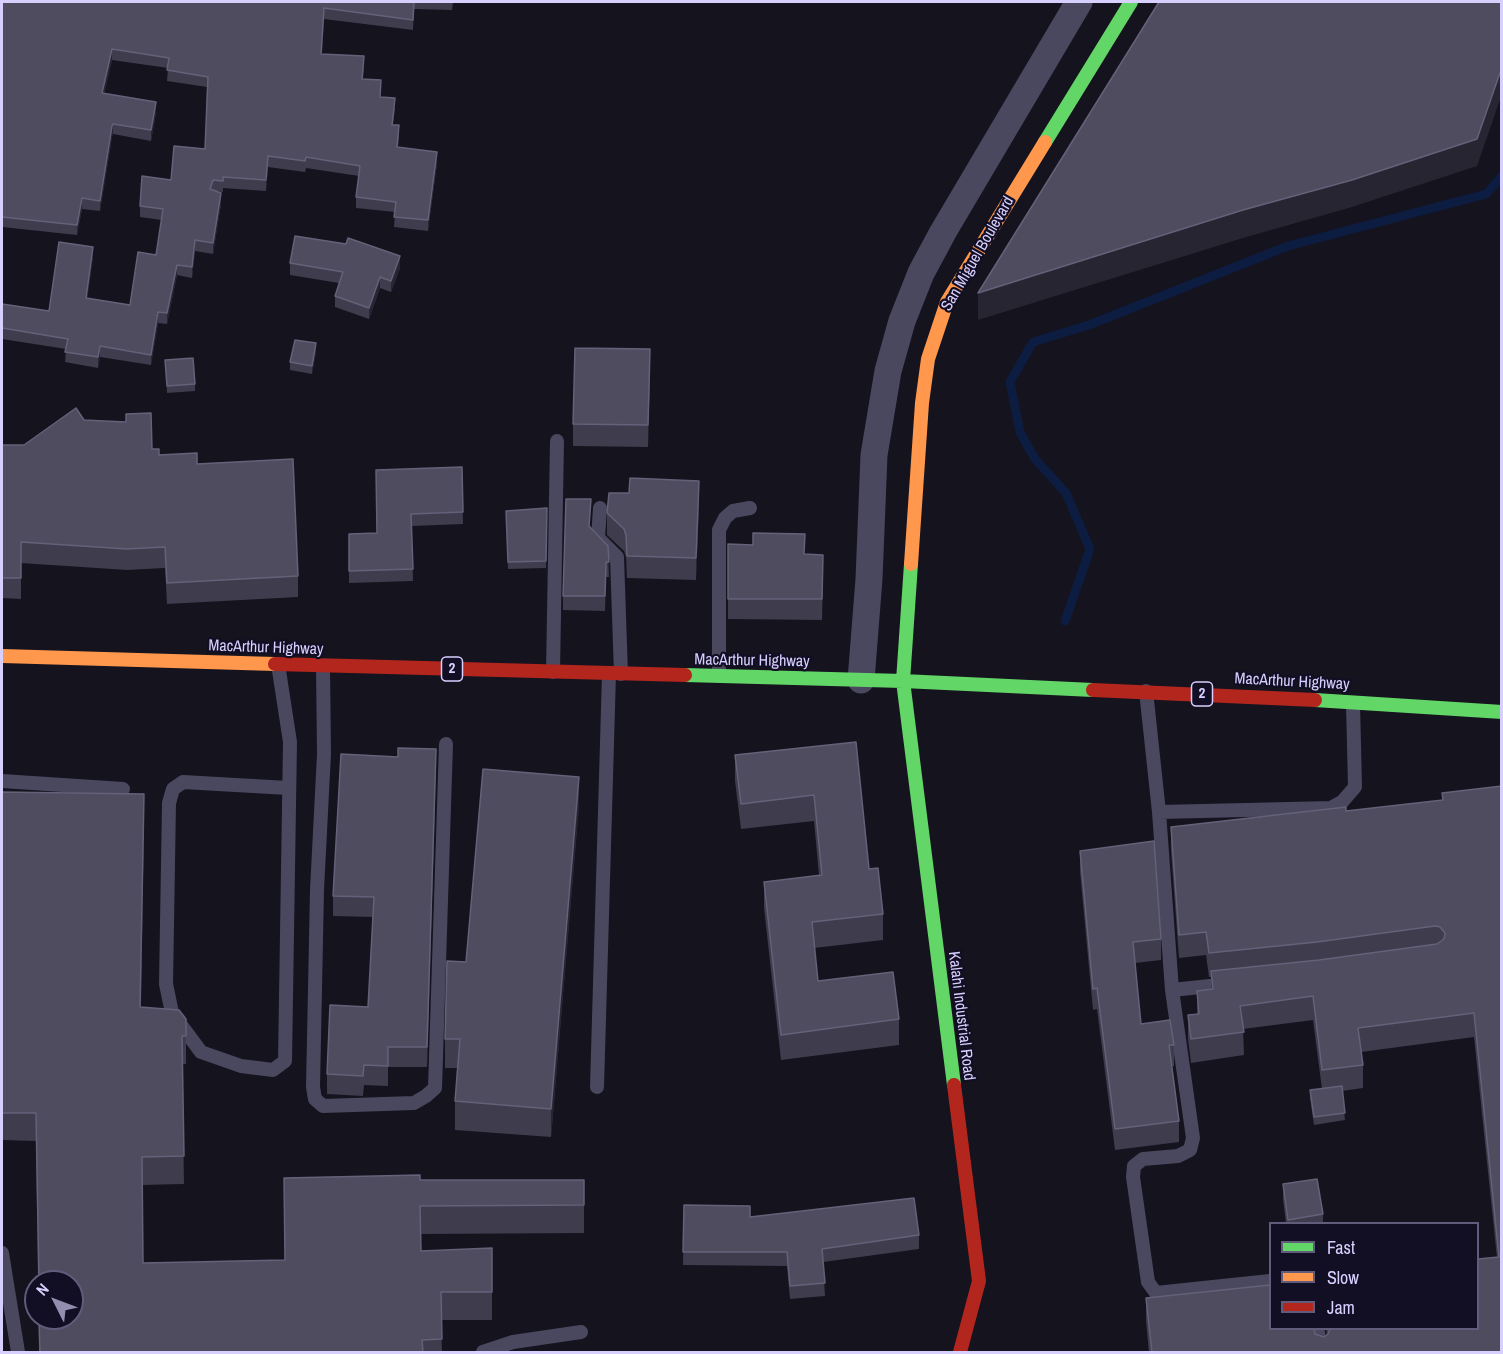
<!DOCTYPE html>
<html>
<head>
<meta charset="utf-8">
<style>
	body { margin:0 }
	#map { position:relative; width:1503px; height:1354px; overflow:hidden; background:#15131e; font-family:"Archivo Narrow",sans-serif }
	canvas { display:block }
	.frame { position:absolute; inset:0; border:3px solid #d7d0ff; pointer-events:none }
	.legend { position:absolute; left:1269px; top:1222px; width:210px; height:108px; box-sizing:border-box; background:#120e23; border:2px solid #615c7b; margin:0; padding:8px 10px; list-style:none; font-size:18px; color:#d7d0ff }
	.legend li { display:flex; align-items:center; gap:12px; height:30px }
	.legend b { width:30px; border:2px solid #615c7b }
	.north { position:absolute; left:24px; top:1270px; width:60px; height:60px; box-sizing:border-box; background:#120e23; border:2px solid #615c7b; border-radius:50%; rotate:312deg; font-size:16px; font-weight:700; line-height:24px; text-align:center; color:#d7d0ff }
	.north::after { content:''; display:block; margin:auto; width:21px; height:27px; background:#938eb0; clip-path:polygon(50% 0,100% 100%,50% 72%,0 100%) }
</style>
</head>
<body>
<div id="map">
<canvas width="1503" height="1354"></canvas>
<div class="frame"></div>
<ul class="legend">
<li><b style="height:8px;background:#63d668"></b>Fast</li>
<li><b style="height:8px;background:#ff974d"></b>Slow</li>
<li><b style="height:8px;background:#b3261e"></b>Jam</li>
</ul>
<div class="north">N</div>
</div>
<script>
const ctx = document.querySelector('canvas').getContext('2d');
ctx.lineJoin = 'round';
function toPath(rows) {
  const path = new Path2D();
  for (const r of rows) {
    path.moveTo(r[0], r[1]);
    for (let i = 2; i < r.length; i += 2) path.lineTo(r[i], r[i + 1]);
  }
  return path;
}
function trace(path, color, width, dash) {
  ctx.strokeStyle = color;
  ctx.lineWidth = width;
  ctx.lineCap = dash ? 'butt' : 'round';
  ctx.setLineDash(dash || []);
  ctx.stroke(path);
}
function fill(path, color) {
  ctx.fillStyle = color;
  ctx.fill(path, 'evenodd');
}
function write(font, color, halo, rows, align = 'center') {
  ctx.font = font + ' "Archivo Narrow",sans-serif';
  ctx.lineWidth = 4.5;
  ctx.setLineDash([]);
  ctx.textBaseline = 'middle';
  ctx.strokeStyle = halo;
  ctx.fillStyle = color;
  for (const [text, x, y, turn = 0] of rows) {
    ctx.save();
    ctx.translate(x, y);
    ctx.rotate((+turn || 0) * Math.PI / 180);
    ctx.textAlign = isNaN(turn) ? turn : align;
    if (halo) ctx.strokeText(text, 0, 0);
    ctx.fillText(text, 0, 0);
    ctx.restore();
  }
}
const stream = toPath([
	[1065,621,1090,549,1066,493,1035,459,1020,432,1010,382,1033,342,1089,325,1288,246,1486,194,1502,176]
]);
const lane = toPath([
	[600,508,598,538,617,557,621,674],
	[278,664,290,742,285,1061,273,1070,241,1066,201,1052,172,1013,166,984,169,803,173,789,183,782,288,788],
	[323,666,324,754,317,890,313,1087,315,1099,323,1106,414,1103,426,1096,435,1088,446,744],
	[553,672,557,441],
	[719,676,719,530,725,518,733,511,750,508],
	[1146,691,1159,812,1172,990,1193,1138,1190,1150,1178,1156,1143,1159,1134,1166,1133,1177,1148,1282,1156,1293,1270,1281],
	[2,781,123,789],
	[1159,812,1331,808,1342,802,1355,787,1353,703],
	[1172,990,1229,984],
	[597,1087,609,674],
	[2,1253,18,1352],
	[1317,1328,1322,1352],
	[483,1352,513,1342,581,1332]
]);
const street = toPath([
	[861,680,869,579,874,455,888,371,902,321,921,273,943,232,1079,2]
]);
const fast = toPath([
	[1045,142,1131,2],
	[911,564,903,681,954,1085],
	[685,675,903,681,1093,690],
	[1315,700,1502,712]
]);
const slow = toPath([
	[911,564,922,403,928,359,947,302,1045,142],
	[2,656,275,664]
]);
const jam = toPath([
	[275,664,685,675],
	[1093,690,1315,700],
	[954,1085,979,1281,960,1352]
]);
const wall = toPath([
	[2,2,453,2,452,10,414,9,413,30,324,19,322,54,364,67,363,79,380,97,395,108,393,125,399,136,398,147,437,163,428,231,394,227,395,212,356,208,356,197,359,176,306,168,305,172,268,167,266,191,223,188,223,192,215,191,221,204,213,254,195,251,192,278,177,275,167,324,158,323,151,365,100,357,98,368,65,362,66,349,2,339,2,304,49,311,93,257,87,298,130,305,156,255,162,220,140,217,140,206,171,180,205,149,207,87,167,81,168,68,112,60,104,94,156,113,151,141,113,134,112,137,100,211,82,209,77,235,2,227],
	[290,263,400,268,391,292,380,288,369,319,335,307,335,296,339,283,290,275],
	[316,351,312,374,290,370,290,362],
	[165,360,195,384,195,391,167,393],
	[650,371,648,447,573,446,573,424],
	[84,420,152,449,159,455,197,464,298,576,298,597,167,604,165,568,127,570,21,563,21,599,2,598,2,445,24,445],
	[462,467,463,524,412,526,413,581,349,583,349,534,377,533],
	[699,503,696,580,627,578,626,557,624,551,607,535,607,513],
	[547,508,546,568,508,569,506,511],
	[590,526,608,546,609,577,606,577,605,611,563,610,563,596],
	[728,544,805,554,823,575,822,620,728,619],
	[856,742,869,869,883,914,883,940,814,948,818,981,899,1019,899,1045,781,1060,764,908,764,882,819,875,814,821,741,829,735,781,735,755],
	[436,769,427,1067,388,1067,388,1086,364,1085,363,1096,327,1094,327,1074,368,1007,373,917,333,916,333,896],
	[1502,786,1502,1353,1149,1353,1146,1321,1146,1298,1315,1334,1324,1337,1327,1335,1326,1329,1478,1329,1497,1258,1474,1037,1361,1052,1363,1065,1363,1088,1342,1091,1345,1120,1314,1125,1310,1098,1310,1090,1322,1089,1313,1020,1243,1029,1244,1055,1191,1063,1188,1039,1188,1015,1197,1014,1197,991,1211,989,1211,977,1209,977,1206,955,1179,958,1171,851,1171,827,1346,811,1442,800,1442,793],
	[2,792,144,822,141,1007,186,1019,186,1064,182,1064,184,1184,142,1185,143,1263,285,1260,420,1180,584,1180,584,1233,421,1234,421,1251,492,1248,492,1320,441,1320,442,1353,39,1353,36,1141,2,1140],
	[579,805,551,1137,455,1130,455,1101,457,1068,445,1068,445,1039,466,962],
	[1080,851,1161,939,1161,960,1135,963,1141,1024,1174,1045,1174,1066,1172,1066,1179,1121,1179,1142,1115,1150,1097,1009,1093,1010,1080,872],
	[1283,1184,1323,1214,1323,1224,1286,1224,1283,1199],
	[684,1205,750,1217,919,1235,919,1249,823,1262,825,1296,790,1299,787,1266,683,1265]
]);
const shadedWall = toPath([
	[324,8,324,19,321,64,321,54],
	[112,49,112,60,102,104,102,93],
	[1502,67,1502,94,1477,166,1352,207,1243,238,978,320,978,293,1243,210],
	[156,102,156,113,151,141,151,130],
	[113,124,113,134,112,137,100,211,100,201,112,126],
	[437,152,437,163,428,231,428,220],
	[268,156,268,167,266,191,266,180],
	[221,193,221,204,213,254,213,243],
	[82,198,82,209,77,235,77,225],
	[195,240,195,251,192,278,192,267],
	[93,247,93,257,86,308,86,298],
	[400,256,400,268,391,292,391,281],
	[177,265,177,275,167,324,167,313],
	[380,277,380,288,369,319,369,308],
	[158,312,158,323,151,365,151,355],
	[316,343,316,351,312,374,312,366],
	[100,346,100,357,98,368,98,357],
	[650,349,650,371,648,447,648,425],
	[699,481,699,503,696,580,696,558],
	[436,749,436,769,427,1067,427,1047],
	[579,777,579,805,551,1137,551,1109],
	[144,794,144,822,140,1035,140,1007]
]);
const building = toPath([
	[2,2,414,2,413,20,324,8,321,54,364,56,362,79,381,80,380,97,395,98,392,125,399,125,397,147,437,152,428,220,394,217,396,202,356,197,360,166,306,157,305,161,268,156,266,180,223,177,223,181,213,180,210,189,221,193,213,243,195,240,192,267,177,265,167,313,158,312,151,355,100,346,98,357,65,352,68,339,2,328,2,304,49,311,59,242,93,247,86,298,130,305,138,252,156,255,163,209,140,206,142,176,171,180,174,146,205,149,208,77,167,70,169,58,112,49,102,93,156,102,151,130,113,124,112,126,100,201,82,198,77,225,2,217,2,2],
	[1159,2,1502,2,1502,67,1477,139,1352,180,1243,210,978,293,1159,2],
	[295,236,346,244,348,238,400,256,391,281,380,277,369,308,335,296,343,272,290,263,295,236],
	[295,340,316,343,312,366,290,362,295,340],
	[575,348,650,349,648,425,573,424,575,348],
	[193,358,195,384,167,386,165,360,193,358],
	[76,408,84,420,126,422,126,414,151,413,152,449,159,449,159,455,197,453,197,464,293,459,298,576,167,583,165,547,127,549,21,542,21,578,2,578,2,445,24,445,76,408],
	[462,467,463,512,411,514,413,569,349,571,349,534,377,533,376,470,462,467],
	[630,478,699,481,696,558,627,556,626,535,624,529,607,513,609,493,629,493,630,478],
	[566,499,591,499,589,526,608,546,609,562,606,562,605,596,563,596,566,499],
	[547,508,546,561,508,562,506,511,547,508],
	[753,533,805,534,804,554,823,555,822,599,728,599,728,544,753,545,753,533],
	[856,742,869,869,878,868,883,914,812,922,818,981,893,972,899,1019,781,1035,764,882,822,875,814,795,741,804,735,755,856,742],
	[398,748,436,749,427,1047,388,1047,388,1066,364,1065,363,1076,327,1074,330,1005,368,1007,374,897,333,896,341,754,398,757,398,748],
	[483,769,579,777,551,1109,455,1101,460,1039,445,1039,447,961,466,962,483,769],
	[1502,786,1502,1353,1152,1353,1146,1298,1270,1285,1270,1329,1314,1329,1315,1334,1324,1337,1328,1334,1330,1329,1478,1329,1478,1259,1499,1257,1474,1013,1358,1028,1363,1065,1322,1070,1313,996,1240,1006,1244,1032,1191,1039,1188,1015,1199,1014,1197,991,1213,989,1211,971,1319,960,1437,944,1444,939,1445,933,1440,927,1435,926,1317,942,1209,953,1206,932,1179,935,1171,827,1346,807,1346,811,1443,800,1442,793,1502,786],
	[2,792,144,794,140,1007,179,1010,186,1019,186,1036,182,1036,184,1156,142,1157,143,1263,285,1260,284,1178,420,1175,420,1180,584,1180,584,1205,420,1206,421,1251,492,1248,492,1292,441,1292,442,1339,422,1340,423,1352,40,1353,39,1318,72,1318,72,1282,39,1282,36,1113,2,1113,2,792],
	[1154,841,1161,939,1133,942,1141,1024,1170,1020,1174,1045,1169,1045,1179,1121,1115,1129,1097,988,1093,989,1080,851,1154,841],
	[1342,1086,1345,1113,1314,1117,1310,1090,1342,1086],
	[1317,1179,1323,1214,1288,1220,1283,1184,1317,1179],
	[914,1198,919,1235,822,1249,825,1283,790,1286,787,1252,683,1252,684,1205,750,1206,750,1217,914,1198]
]);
const shields = [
	[452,669,21],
	[1202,694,21]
];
const shieldNames = [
	["2",452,669],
	["2",1202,694]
];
const streetNames = [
	["San Miguel Boulevard",978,254,-60],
	["MacArthur Highway",266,648,2],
	["MacArthur Highway",752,661,1],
	["MacArthur Highway",1292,682,3],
	["Kalahi Industrial Road",961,1016,83]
];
trace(stream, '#0d1d41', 9);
trace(lane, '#49485f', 14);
trace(street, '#49485f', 27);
trace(fast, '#63d668', 14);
trace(slow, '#ff974d', 14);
trace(jam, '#b3261e', 14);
fill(wall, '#3e3c4d');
fill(shadedWall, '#272532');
fill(building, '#4f4c60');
trace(building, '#646179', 1.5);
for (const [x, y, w] of shields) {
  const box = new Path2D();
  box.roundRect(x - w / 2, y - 12, w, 24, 4.5);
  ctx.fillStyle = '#120e23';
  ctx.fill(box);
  trace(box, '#d7d0ff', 1.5);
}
write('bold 15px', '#d7d0ff', null, shieldNames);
write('16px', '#d7d0ff', '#120e23', streetNames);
</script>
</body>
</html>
